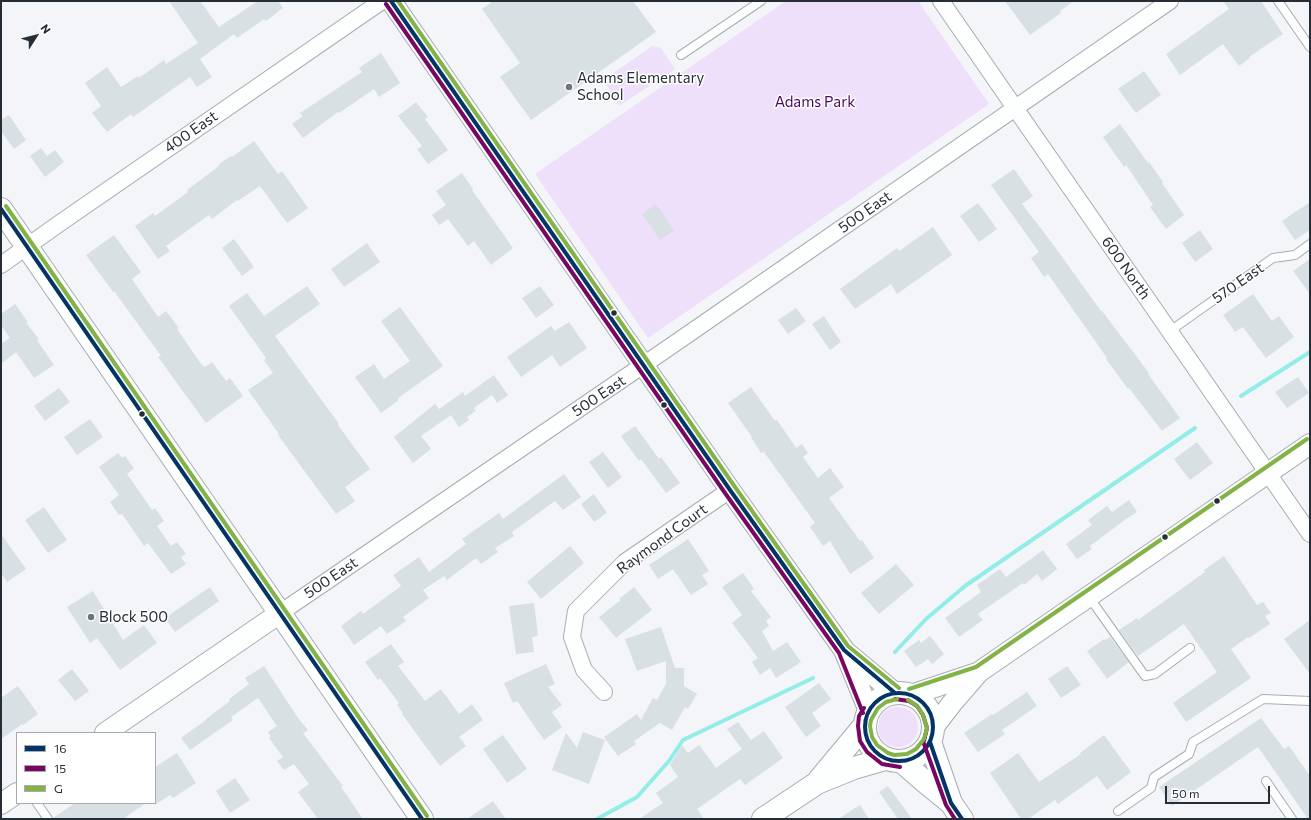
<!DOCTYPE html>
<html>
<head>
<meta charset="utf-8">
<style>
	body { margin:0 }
	#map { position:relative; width:1311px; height:820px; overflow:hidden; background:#f3f5f8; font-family:Commissioner,sans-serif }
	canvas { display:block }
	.frame { position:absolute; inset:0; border:2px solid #252e37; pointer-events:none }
	.legend { position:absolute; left:16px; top:732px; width:140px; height:72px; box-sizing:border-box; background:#fff; border:1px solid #a8abaf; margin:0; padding:5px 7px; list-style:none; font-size:12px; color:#252e37 }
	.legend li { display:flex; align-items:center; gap:8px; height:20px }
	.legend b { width:20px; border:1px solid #a8abaf }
	.north { position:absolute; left:16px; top:16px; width:40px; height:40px; -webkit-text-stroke:3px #fff; paint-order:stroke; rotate:54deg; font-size:11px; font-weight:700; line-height:16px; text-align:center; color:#252e37 }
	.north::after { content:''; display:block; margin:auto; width:14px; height:18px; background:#252e37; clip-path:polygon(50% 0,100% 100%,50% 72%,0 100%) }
	.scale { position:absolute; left:1165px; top:786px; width:105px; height:18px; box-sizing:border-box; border:2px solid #252e37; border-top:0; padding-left:5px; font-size:12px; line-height:14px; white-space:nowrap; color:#252e37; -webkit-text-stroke:3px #fff; paint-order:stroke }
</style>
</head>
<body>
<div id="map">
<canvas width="1311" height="820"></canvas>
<div class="frame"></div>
<ul class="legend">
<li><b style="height:5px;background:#023465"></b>16</li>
<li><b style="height:5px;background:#780662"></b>15</li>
<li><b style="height:5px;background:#83b346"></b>G</li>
</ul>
<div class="north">N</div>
<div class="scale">50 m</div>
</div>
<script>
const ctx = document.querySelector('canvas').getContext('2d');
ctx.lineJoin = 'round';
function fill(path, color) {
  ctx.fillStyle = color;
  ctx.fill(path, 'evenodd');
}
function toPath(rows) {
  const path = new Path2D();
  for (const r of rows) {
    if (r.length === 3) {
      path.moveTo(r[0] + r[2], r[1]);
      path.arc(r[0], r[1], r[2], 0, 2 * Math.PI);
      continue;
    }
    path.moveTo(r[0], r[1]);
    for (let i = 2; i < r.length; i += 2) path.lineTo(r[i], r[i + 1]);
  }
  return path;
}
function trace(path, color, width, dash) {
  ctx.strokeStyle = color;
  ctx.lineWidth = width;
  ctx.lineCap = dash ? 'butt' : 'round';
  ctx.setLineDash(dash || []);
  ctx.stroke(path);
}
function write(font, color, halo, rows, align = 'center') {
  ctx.font = font + ' Commissioner,sans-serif';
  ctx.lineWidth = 3;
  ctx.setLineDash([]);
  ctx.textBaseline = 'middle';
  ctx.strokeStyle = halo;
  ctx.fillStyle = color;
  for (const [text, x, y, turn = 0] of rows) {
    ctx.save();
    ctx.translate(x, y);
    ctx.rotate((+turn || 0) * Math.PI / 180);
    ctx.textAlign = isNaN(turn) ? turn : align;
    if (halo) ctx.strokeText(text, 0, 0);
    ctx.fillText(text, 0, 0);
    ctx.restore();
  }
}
const green = toPath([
	[786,1,918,1,989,104,648,338,535,174],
	[652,46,661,48,675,69,619,106,607,86,608,77],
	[898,727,20]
]);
const stream = toPath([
	[1241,396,1310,352],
	[895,652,926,619,965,586,1195,428],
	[597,819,637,797,669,761,683,740,813,678]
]);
const building = toPath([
	[169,1,200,1,219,27,258,1,278,1,283,8,266,21,264,19,237,38,234,34,200,59,212,77,197,87,190,77,133,117,131,114,107,132,92,113,101,106,85,83,107,67,121,87,138,76,139,78,164,60,166,64,198,43],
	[493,1,633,1,656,32,531,120,500,77,520,63,482,9],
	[1005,1,1074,1,1060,11,1061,13,1030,35],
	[1223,1,1261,1,1283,34,1249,57,1250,58,1239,66,1223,44,1180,75,1166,54,1229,9],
	[381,53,400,83,379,97,374,89,339,113,338,112,303,138,292,124,303,116,300,113,362,72,359,68],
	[1144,71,1161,95,1136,113,1118,89],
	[416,102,428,117,425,119,448,150,428,164,417,149,422,146,398,116],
	[9,115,26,140,14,149,1,131,1,120],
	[1120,124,1148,163,1149,162,1163,182,1162,183,1184,215,1166,229,1150,207,1153,205,1126,165,1124,167,1103,137],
	[254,141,278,174,282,171,308,208,287,223,260,186,238,201,237,200,212,219,209,215,166,246,170,251,158,259,135,226,153,213,155,216,188,192,187,190,219,166,218,165,231,156,232,157],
	[41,148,47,156,55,150,64,162,45,177,30,156],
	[1014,169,1033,196,1022,204,1052,243,1101,311,1102,311,1149,373,1148,374,1180,418,1162,431,1129,388,1128,389,1106,359,1107,358,1048,274,1044,277,1031,258,1039,252,991,185],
	[462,173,473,189,472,190,513,248,491,265,474,241,468,246,448,219,439,225,432,215,446,205,436,191],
	[1310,202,1310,230,1295,240,1282,221],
	[978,203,997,229,979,242,960,216],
	[656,204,674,230,660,240,642,214],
	[933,227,952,255,897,294,891,284,855,309,840,289,897,248,899,251],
	[1200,230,1213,249,1195,262,1182,243],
	[114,235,141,272,132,279,158,317,166,311,179,328,177,329,201,364,205,367,212,362,226,381,230,378,243,396,206,423,158,357,161,356,114,291,113,292,86,255],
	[234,239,254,267,242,276,222,248],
	[367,243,380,262,344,287,331,269],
	[1310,259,1310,294,1293,271],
	[307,286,320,304,275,336,339,424,338,425,370,469,345,487,355,501,336,514,278,435,279,434,248,390,273,373,264,360,266,358,229,306,247,293,264,316],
	[540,286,554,305,536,318,522,298],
	[1253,294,1272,321,1279,316,1294,337,1266,358,1243,327,1235,332,1223,315],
	[15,304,28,322,26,323,39,339,37,340,54,365,34,378,16,352,1,364,1,344,10,338,1,325,1,314],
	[400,307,443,366,398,398,399,400,381,413,355,377,374,364,384,379,410,361,381,321],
	[796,308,806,321,788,334,778,320],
	[824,316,841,342,830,350,812,324],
	[569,322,587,348,560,367,552,355,521,377,507,357,551,326,555,331],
	[494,375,508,395,497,403,492,395,474,408,476,411,467,417,469,420,459,427,451,415,421,436,431,449,413,463,394,437,435,404,439,409,463,392,465,396],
	[1298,377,1309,393,1287,408,1275,392],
	[751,387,775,421,777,420,796,448,802,444,808,453,803,457,818,478,830,468,844,487,829,498,860,541,862,540,874,558,850,574,830,541,823,546,810,527,815,523,764,452,761,453,751,437,752,437,728,403],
	[59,388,70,402,45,421,34,406],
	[90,419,103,437,77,455,64,437],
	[635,426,659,459,661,457,680,483,666,493,641,459,639,461,621,436],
	[1197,442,1213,463,1190,480,1174,459],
	[603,452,622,477,608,488,589,462],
	[118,453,122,458,125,456,134,468,127,474,152,510,155,508,164,521,157,526,171,546,177,542,186,554,181,557,186,564,171,574,148,543,144,546,122,514,119,515,110,502,119,495,99,467],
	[564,474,581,497,563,510,555,501,512,532,514,536,495,548,498,552,481,564,476,558,447,580,444,576,423,590,429,598,403,617,406,621,387,634,381,626,354,645,341,626,361,611,363,614,401,586,393,575,419,557,429,572,466,544,462,539,499,513,503,519],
	[594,494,607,513,594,522,581,504],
	[1129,500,1137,512,1126,519,1090,546,1092,549,1077,559,1066,544,1092,525,1088,520,1107,506,1112,512],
	[44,507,67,540,48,553,25,520],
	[1,534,26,569,7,582,1,573],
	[688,539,709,571,702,575,708,584,691,595,673,569,658,579,649,565],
	[570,546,584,563,541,599,527,582],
	[1043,550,1057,569,1042,581,1037,574,1024,585,1023,583,978,614,983,620,959,637,945,618,981,592,977,585,1000,569,1006,577],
	[1224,556,1257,605,1263,602,1271,613,1265,616,1270,624,1249,638,1248,637,1231,649,1251,678,1186,722,1173,703,1217,672,1184,624,1138,656,1119,630,1137,618,1138,620,1205,572,1204,570],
	[896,564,914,585,879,614,861,593],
	[743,573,754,589,751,591,771,617,766,621,769,626,762,631,773,651,787,642,801,662,776,678,770,668,760,675,752,662,758,658,732,623,742,615,722,587],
	[210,587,219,601,175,632,165,618],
	[634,587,652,610,616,638,599,617,621,600,619,599],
	[93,591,123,640,144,625,157,643,120,670,97,638,90,643,67,607],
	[534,603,538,635,532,638,534,652,516,654,509,606],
	[1310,620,1310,674,1284,639],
	[661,627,675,668,684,668,684,686,697,694,688,709,685,707,672,730,660,723,634,741,636,744,618,756,604,737,637,714,641,720,653,698,657,700,666,684,666,661,637,671,625,639],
	[930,636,944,654,932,664,928,659,916,667,904,651,919,640,921,643],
	[1110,637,1129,662,1107,679,1087,651,1104,639,1105,640],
	[391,644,404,662,398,666,425,701,441,689,459,714,472,704,483,720,459,737,466,746,440,766,402,714,403,713,397,705,399,703,380,678,378,680,365,662],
	[546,664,555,684,548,687,562,705,552,712,562,727,544,740,517,701,513,703,504,683],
	[264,666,298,718,308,730,303,733,343,786,341,787,363,819,318,819,298,792,309,784,294,764,284,770,277,761,283,757,269,738,271,737,268,732,277,726,258,698,231,717,233,720,190,750,181,738,206,720,206,719,230,701,229,699,249,684,245,678],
	[1067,666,1081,685,1061,698,1048,679],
	[72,669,89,691,75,701,58,680],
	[819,683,831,699,812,713,821,726,806,737,785,707],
	[18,686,38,714,23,725,22,724,1,739,1,698],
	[1027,692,1037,706,1002,730,1005,734,978,752,964,733,992,714,993,715],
	[1261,718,1284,749,1289,746,1310,776,1310,819,1308,819,1258,747,1172,806,1159,787],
	[738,722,751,740,764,731,783,758,745,785,740,779,697,809,704,819,639,819,663,803,656,793,678,777,670,765,682,745,688,753,699,745,716,768,742,749,727,729],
	[583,732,605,740,589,784,552,770,566,733,577,748],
	[503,735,527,769,507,783,483,749],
	[1104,735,1131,772,1107,790,1097,776,1058,804,1055,800,1028,819,1021,819,990,773,1018,753,1039,782,1081,754,1080,753],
	[177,753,196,783,173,798,170,795,155,805,155,767],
	[235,778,250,800,230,813,216,791],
	[888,786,912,819,898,819,879,792],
	[493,801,506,819,467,819],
	[75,803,146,803,123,819,53,819,53,818],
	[860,805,869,819,838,819]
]);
const service = toPath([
	[1278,1,1310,47],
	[681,55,761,1],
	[1170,331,1273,258,1295,255,1310,244],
	[1089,597,1145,676,1155,674,1190,648],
	[1266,781,1292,819],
	[37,803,48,819],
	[1118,811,1151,788,1154,777,1189,754,1193,742,1263,699,1310,701]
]);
const minor = toPath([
	[941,1,1310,534],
	[1,265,60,223,382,1],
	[280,613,674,344,1170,1],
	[604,692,584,670,572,637,576,611,625,562,730,490]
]);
const tertiary = toPath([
	[391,1,730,490,844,650,869,711],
	[847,653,895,693],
	[911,695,977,673],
	[933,728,953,702,979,672,1310,444],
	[105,733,280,613],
	[1,804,17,793]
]);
const secondary = toPath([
	[899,727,34],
	[930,742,951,803,962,819],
	[901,761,924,781,951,803],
	[819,780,864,726],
	[763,819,817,783,854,768,885,759]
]);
const primary = toPath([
	[1,209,422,819]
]);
const bus1 = toPath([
	[391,1,730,490,844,650,895,693],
	[1,209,422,819],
	[899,727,34],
	[930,742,951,803,962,819]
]);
const bus2 = toPath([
	[386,4,725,493,839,653,863,713],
	[895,699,909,701,917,706,923,715,927,728,924,741],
	[864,708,859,716,858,726,860,741,867,752,882,764,900,767],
	[924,744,946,805,955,819]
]);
const bus3 = toPath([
	[398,1,735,487,848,646,899,688],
	[6,206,427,816],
	[909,689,976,667,1307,439],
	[897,699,886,702,878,708,871,720,870,726,872,737,877,745,888,753,894,755,907,754,916,749,924,739,927,728,923,715,917,706,908,700]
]);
const markers = [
	[569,87,4,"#6d747b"],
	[614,313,3.5,"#252e37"],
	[664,405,3.5,"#252e37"],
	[142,414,3.5,"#252e37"],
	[1217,501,3.5,"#252e37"],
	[1165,537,3.5,"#252e37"],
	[91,617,4,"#6d747b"]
];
const poiNames = [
	["Adams Elementary",577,78],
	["School",577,95],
	["Block 500",99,617]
];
const parkNames = [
	["Adams Park",815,102]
];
const streetNames = [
	["400 East",191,132,-35],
	["500 East",865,212,-35],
	["600 North",1126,268,55],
	["570 East",1238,283,-35],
	["500 East",599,396,-34],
	["Raymond Court",662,539,-36],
	["500 East",331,578,-34]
];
fill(green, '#eedffa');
trace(stream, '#92ede9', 4);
fill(building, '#d8e0e4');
trace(service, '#a8acb2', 10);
trace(minor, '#a8acb2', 18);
trace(tertiary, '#a8acb2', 22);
trace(secondary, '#a8acb2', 24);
trace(primary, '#a8acb2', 24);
trace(service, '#fdfefe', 8);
trace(minor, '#fdfefe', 16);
trace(tertiary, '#fdfefe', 20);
trace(secondary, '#fdfefe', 22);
trace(primary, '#fdfefe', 22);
trace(bus1, '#023465', 4);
trace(bus2, '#780662', 4);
trace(bus3, '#83b346', 4);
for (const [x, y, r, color] of markers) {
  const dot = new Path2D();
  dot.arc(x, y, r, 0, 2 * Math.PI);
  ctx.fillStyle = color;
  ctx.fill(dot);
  trace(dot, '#fff', 1.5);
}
write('15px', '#252e37', '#fff', poiNames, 'left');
write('15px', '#480864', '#fff', parkNames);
write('15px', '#252e37', '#fff', streetNames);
</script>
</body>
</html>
